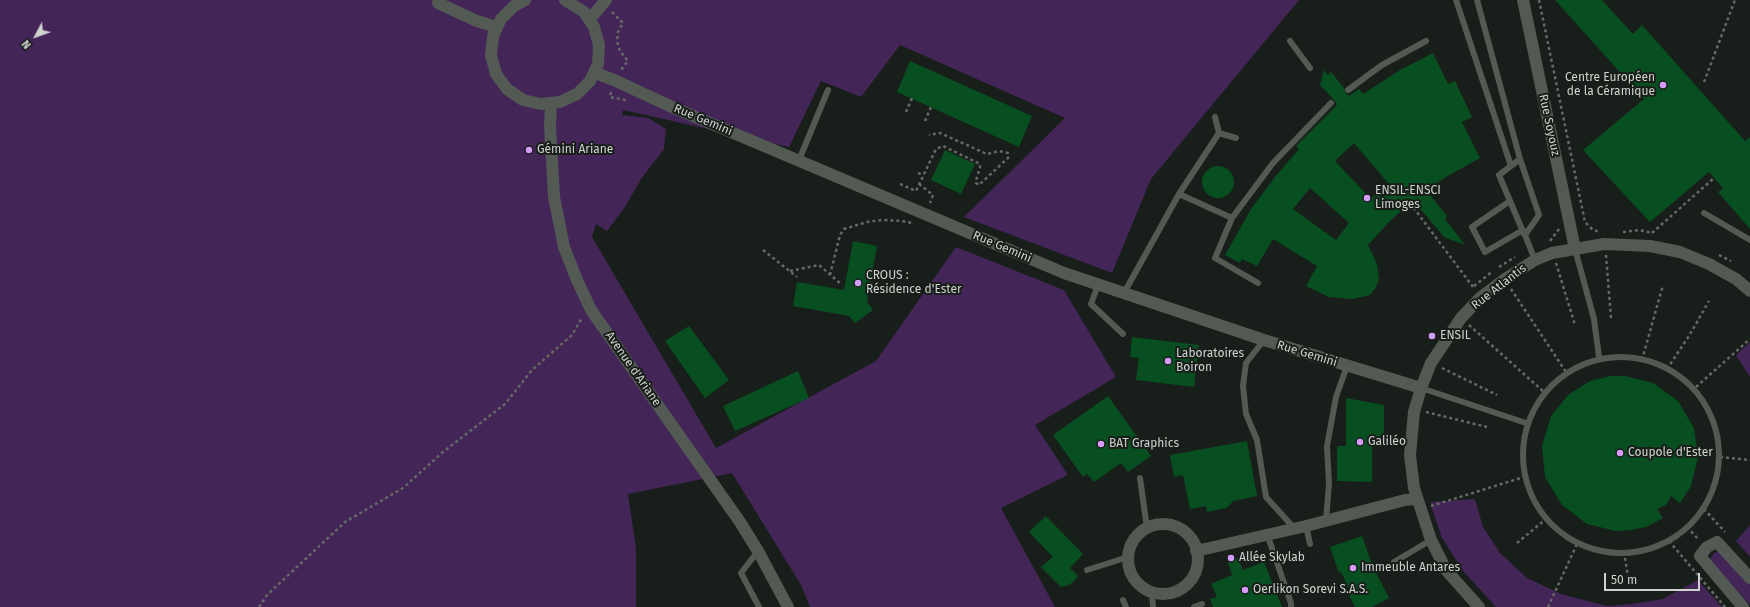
<!DOCTYPE html>
<html>
<head>
<meta charset="utf-8">
<style>
	body { margin:0 }
	#map { position:relative; width:1750px; height:607px; overflow:hidden; background:#181e19; font-family:"Fira Sans",sans-serif }
	canvas { display:block }
	.north { position:absolute; left:16px; top:16px; width:40px; height:40px; -webkit-text-stroke:3px #181e19; paint-order:stroke; rotate:229deg; font-size:11px; font-weight:700; line-height:16px; text-align:center; color:#cfd3cf }
	.north::after { content:''; display:block; margin:auto; width:14px; height:18px; background:#cfd3cf; clip-path:polygon(50% 0,100% 100%,50% 72%,0 100%) }
	.scale { position:absolute; left:1604px; top:573px; width:96px; height:18px; box-sizing:border-box; border:2px solid #cfd3cf; border-top:0; padding-left:5px; font-size:12px; line-height:14px; white-space:nowrap; color:#cfd3cf; -webkit-text-stroke:3px #181e19; paint-order:stroke }
</style>
</head>
<body>
<div id="map">
<canvas width="1750" height="607"></canvas>
<div class="north">N</div>
<div class="scale">50 m</div>
</div>
<script>
const ctx = document.querySelector('canvas').getContext('2d');
ctx.lineJoin = 'round';
function fill(path, color) {
  ctx.fillStyle = color;
  ctx.fill(path, 'evenodd');
}
function toPath(rows) {
  const path = new Path2D();
  for (const r of rows) {
    if (r.length === 3) {
      path.moveTo(r[0] + r[2], r[1]);
      path.arc(r[0], r[1], r[2], 0, 2 * Math.PI);
      continue;
    }
    path.moveTo(r[0], r[1]);
    for (let i = 2; i < r.length; i += 2) path.lineTo(r[i], r[i + 1]);
  }
  return path;
}
function trace(path, color, width, dash) {
  ctx.strokeStyle = color;
  ctx.lineWidth = width;
  ctx.lineCap = dash ? 'butt' : 'round';
  ctx.setLineDash(dash || []);
  ctx.stroke(path);
}
function write(font, color, halo, rows, align = 'center') {
  ctx.font = font + ' "Fira Sans",sans-serif';
  ctx.lineWidth = 4;
  ctx.setLineDash([]);
  ctx.textBaseline = 'middle';
  ctx.strokeStyle = halo;
  ctx.fillStyle = color;
  for (const [text, x, y, turn = 0] of rows) {
    ctx.save();
    ctx.translate(x, y);
    ctx.rotate((+turn || 0) * Math.PI / 180);
    ctx.textAlign = isNaN(turn) ? turn : align;
    if (halo) ctx.strokeText(text, 0, 0);
    ctx.fillText(text, 0, 0);
    ctx.restore();
  }
}
const green = toPath([
	[0,0,1299,0,1151,179,1112,273,964,217,1065,118,900,45,861,97,821,81,789,147,623,110,622,116,623,115,648,118,666,129,664,149,641,179,625,207,607,231,596,224,592,237,716,448,876,361,956,247,1064,290,1116,377,1035,425,1068,475,1001,508,1055,607,810,607,801,585,732,473,628,494,636,548,636,607,0,607],
	[1750,342,1750,377,1736,355],
	[1475,499,1483,527,1500,553,1527,578,1561,594,1607,606,1631,604,1663,599,1698,580,1722,607,1496,607,1464,572,1442,538,1431,506,1431,502],
	[1750,525,1750,557,1736,541],
	[1720,551,1750,585,1750,605,1710,560,1714,553]
]);
const building = toPath([
	[1555,0,1602,0,1633,34,1642,25,1745,141,1750,137,1750,229,1718,192,1723,188,1709,172,1650,222,1583,150,1644,99],
	[1433,53,1448,84,1455,81,1472,117,1462,122,1480,158,1446,177,1426,190,1447,216,1445,219,1465,245,1444,237,1413,200,1389,222,1368,245,1377,264,1379,280,1375,289,1370,295,1353,299,1329,297,1306,286,1317,266,1273,239,1257,266,1242,259,1240,263,1225,255,1251,209,1275,177,1299,149,1296,146,1337,105,1334,100,1320,85,1324,70,1328,75,1331,72,1344,88,1346,94,1349,96,1359,89,1363,94,1400,70],
	[1354,143,1388,183,1371,199,1335,161],
	[1310,188,1349,223,1336,240,1293,209],
	[910,61,1032,116,1019,147,897,92],
	[945,150,975,164,961,194,931,180],
	[1218,182,16],
	[853,241,877,246,867,302,873,310,855,323,849,316,793,306,797,282,844,290],
	[689,326,729,380,705,398,665,341],
	[1132,337,1199,345,1194,387,1136,380,1139,358,1130,357],
	[798,371,809,398,735,431,723,406],
	[1611,376,1625,376,1653,383,1678,401,1694,428,1698,457,1691,486,1680,503,1671,496,1666,505,1657,509,1663,518,1646,527,1630,530,1616,531,1587,524,1562,505,1545,477,1542,446,1551,416,1568,395,1590,381],
	[1108,396,1151,456,1128,472,1121,463,1094,482,1087,474,1083,477,1053,435],
	[1346,398,1384,405,1384,438,1375,438,1376,447,1372,447,1372,482,1337,481,1337,446,1346,446],
	[1247,441,1257,496,1233,501,1227,508,1207,512,1206,506,1190,509,1183,475,1174,477,1170,455],
	[1046,516,1083,554,1070,568,1078,576,1074,581,1069,585,1061,587,1041,567,1053,557,1029,532],
	[1362,536,1373,567,1389,598,1372,607,1355,607,1347,591,1349,589,1341,572,1339,573,1330,547],
	[1238,558,1243,570,1264,562,1282,607,1213,607,1210,599,1217,597,1211,584,1232,575,1228,562]
]);
const path = toPath([
	[1539,0,1585,222,1593,230,1600,232],
	[612,12,623,23,618,32,617,41,620,51,628,61,620,71],
	[1704,82,1735,0],
	[611,92,610,97,626,100],
	[906,112,912,98],
	[925,121,931,107],
	[918,173,923,175],
	[900,184,916,191,936,149,943,146,980,164,980,168,976,180,976,183,979,185,1008,158,1008,153,999,151,987,154,940,133,929,135],
	[919,184,933,195,930,203],
	[1410,203,1473,287],
	[1623,232,1640,230,1652,233],
	[1652,233,1714,178],
	[1550,241,1559,229],
	[763,250,797,277],
	[1606,255,1611,318],
	[1719,255,1731,261],
	[1556,263,1575,325],
	[1499,267,1515,257],
	[790,271,819,265,841,284],
	[830,275,840,235,844,229,867,222,882,220,902,221,912,223],
	[1474,286,1493,271],
	[1511,289,1566,372],
	[1469,325,1544,392],
	[1642,360,1663,285],
	[1442,368,1497,395],
	[1667,369,1689,336,1709,301],
	[1696,387,1750,339],
	[1426,412,1487,427],
	[1720,457,1750,460],
	[1431,506,1524,477],
	[1704,509,1725,532],
	[1687,527,1699,540],
	[1669,541,1725,607],
	[1517,543,1546,519],
	[1624,552,1629,583],
	[259,607,267,595,345,522,403,488,443,452,505,404,532,370,572,335,582,318],
	[1548,607,1577,544]
]);
const lane = toPath([
	[1456,0,1511,166],
	[1477,0,1520,159,1539,215,1525,235,1535,260],
	[1290,41,1310,68],
	[1348,90,1382,65,1426,41],
	[1219,133,1236,138],
	[1520,159,1499,175,1524,234],
	[799,160,828,90],
	[1179,194,1232,218,1273,163,1331,103],
	[1510,201,1472,227,1485,252,1523,230],
	[1704,213,1750,240],
	[1232,218,1215,258,1258,283],
	[1575,249,1594,319,1599,357],
	[1098,285,1091,304,1123,334],
	[1124,293,1179,194,1219,133,1215,117],
	[1264,340,1246,363,1243,386,1246,414,1257,440,1266,497,1294,528],
	[1621,455,98],
	[1421,388,1526,423],
	[1140,478,1147,528],
	[1326,521,1329,483,1327,446,1336,397,1347,366],
	[1306,526,1310,544],
	[1267,534,1291,603,1291,607],
	[758,551,741,573,759,607],
	[1394,562,1431,540],
	[1087,570,1128,557],
	[1152,592,1153,607],
	[1123,600,1126,607],
	[1194,607,1202,604]
]);
const street = toPath([
	[525,0,514,6,501,19,493,36,491,55,496,74,507,89,523,100,541,104,560,102,577,94,590,81,598,64,599,45,594,27,584,12,565,0],
	[1523,0,1575,249],
	[438,3,477,21,496,27],
	[590,19,606,0],
	[595,73,614,80,672,107,1064,273,1264,340,1421,388],
	[551,104,550,126,554,197,564,247,577,280,591,310,740,522,758,551,788,607],
	[1163,559,35],
	[1196,551,1306,526,1405,500,1417,499],
	[1479,607,1446,570,1431,540,1414,488,1410,455,1414,412,1421,388,1431,363,1461,318,1481,297,1505,279,1535,260,1552,253,1604,244,1650,246,1680,252,1709,264,1736,279,1750,291],
	[1743,607,1700,556,1707,547,1717,542,1750,578]
]);
const markers = [
	[1663,85,4,"#d49cfc"],
	[529,150,4,"#d49cfc"],
	[1367,198,4,"#d49cfc"],
	[858,283,4,"#d49cfc"],
	[1432,336,4,"#d49cfc"],
	[1168,361,4,"#d49cfc"],
	[1360,442,4,"#d49cfc"],
	[1101,444,4,"#d49cfc"],
	[1620,453,4,"#d49cfc"],
	[1231,558,4,"#d49cfc"],
	[1353,568,4,"#d49cfc"],
	[1245,590,4,"#d49cfc"]
];
const poiNames = [
	["Centre Européen",1655,78,"right"],
	["de la Céramique",1655,92,"right"],
	["Gémini Ariane",537,150],
	["ENSIL-ENSCI",1375,191],
	["Limoges",1375,205],
	["CROUS :",866,276],
	["Résidence d'Ester",866,290],
	["ENSIL",1440,336],
	["Laboratoires",1176,354],
	["Boiron",1176,368],
	["Galiléo",1368,442],
	["BAT Graphics",1109,444],
	["Coupole d'Ester",1628,453],
	["Allée Skylab",1239,558],
	["Immeuble Antares",1361,568],
	["Oerlikon Sorevi S.A.S.",1253,590]
];
const streetNames = [
	["Rue Gemini",703,120,23],
	["Rue Soyouz",1549,125,78],
	["Rue Gemini",1002,247,23],
	["Rue Atlantis",1499,287,-38],
	["Rue Gemini",1307,354,17],
	["Avenue d'Ariane",633,369,55]
];
fill(green, '#432557');
fill(building, '#074f20');
trace(path, '#656a66', 2.5, [3, 3]);
trace(lane, '#525a53', 6);
trace(street, '#525a53', 12);
for (const [x, y, r, color] of markers) {
  const dot = new Path2D();
  dot.arc(x, y, r, 0, 2 * Math.PI);
  ctx.fillStyle = color;
  ctx.fill(dot);
  trace(dot, '#181e19', 1.5);
}
write('12px', '#cfd3cf', '#181e19', poiNames, 'left');
write('12px', '#cfd3cf', '#181e19', streetNames);
</script>
</body>
</html>
